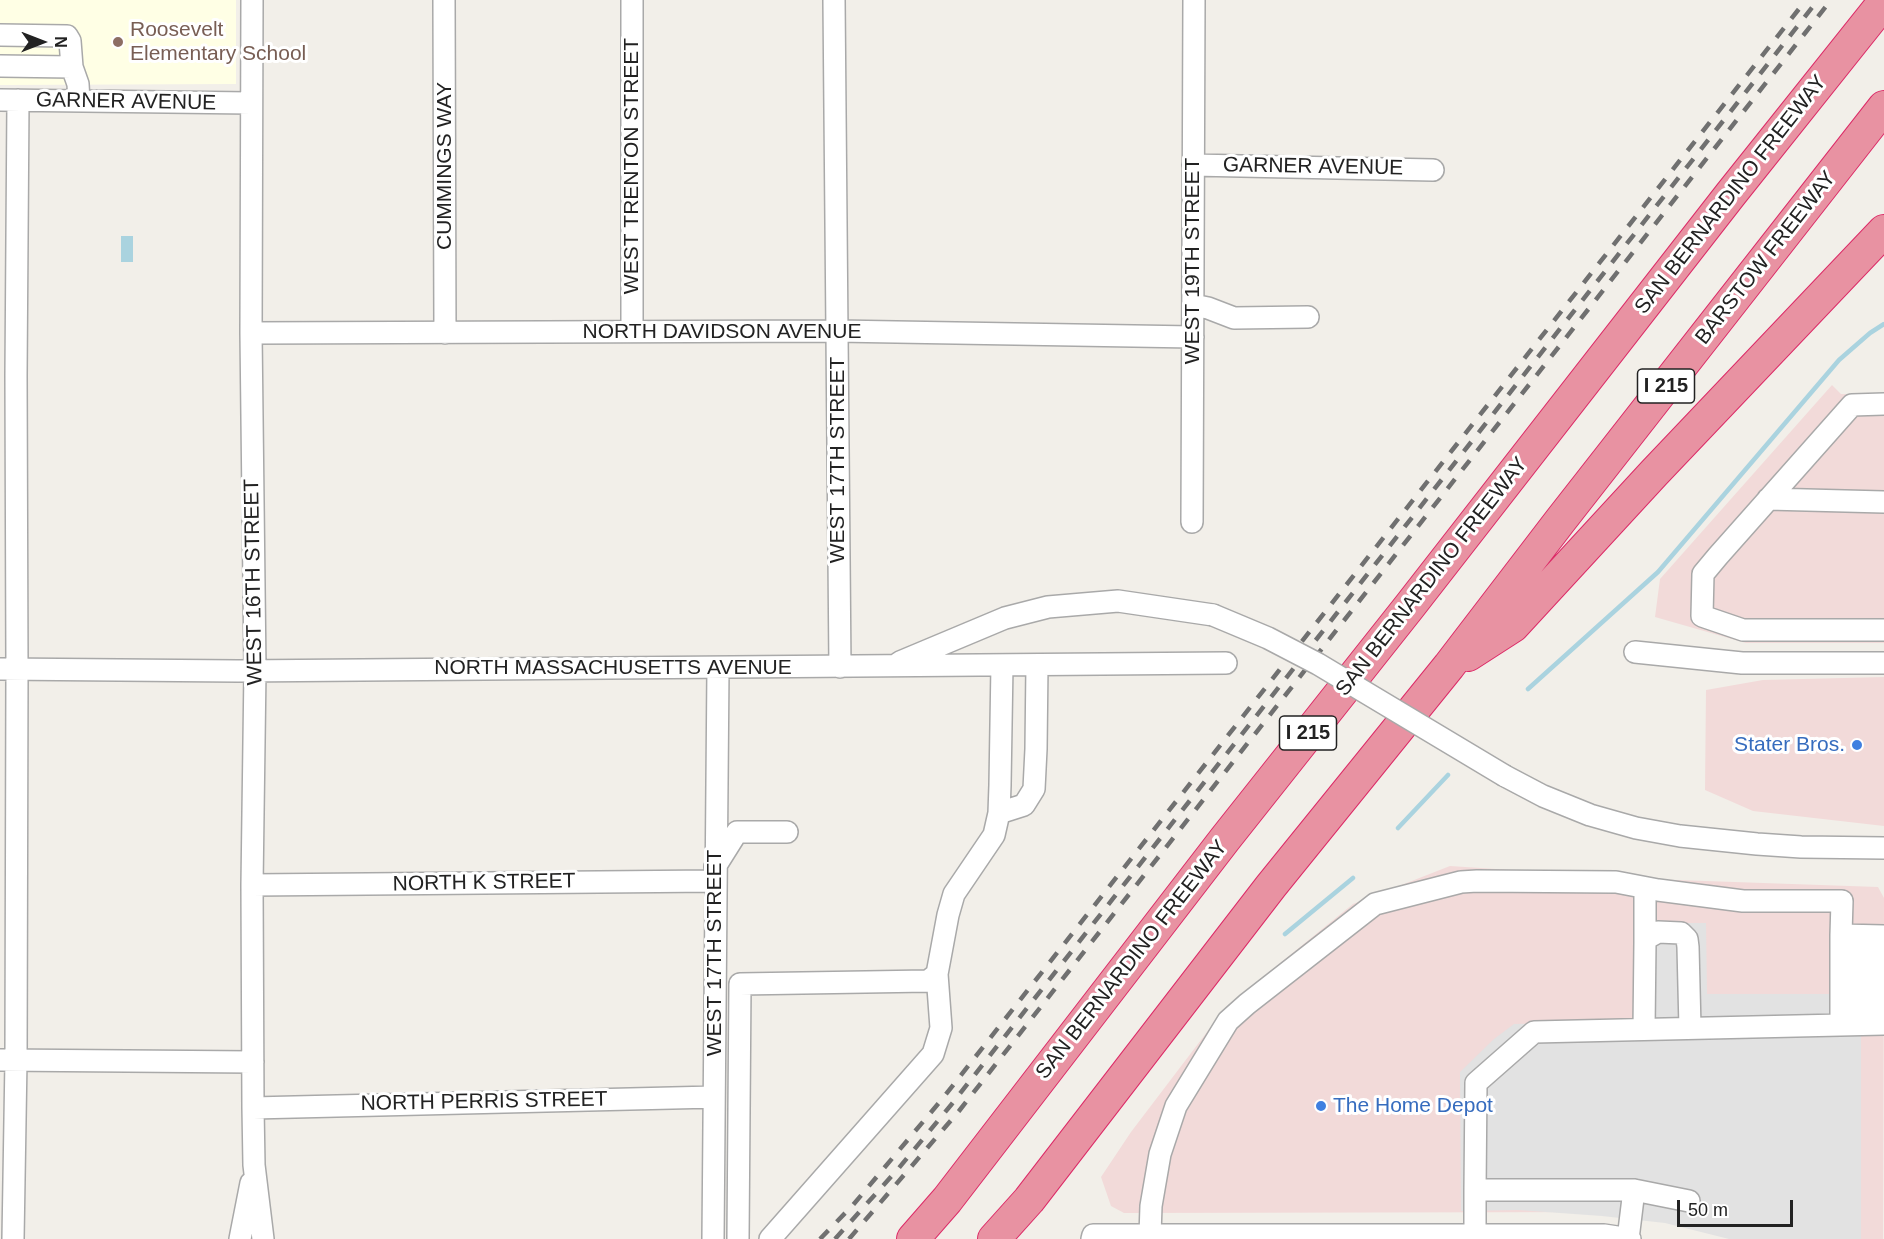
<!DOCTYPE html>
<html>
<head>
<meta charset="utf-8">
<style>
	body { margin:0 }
	#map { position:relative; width:1884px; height:1239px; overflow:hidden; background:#f2efe9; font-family:Helvetica,sans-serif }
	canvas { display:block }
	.north { position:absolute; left:12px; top:12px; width:60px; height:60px; -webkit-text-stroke:4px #fff; paint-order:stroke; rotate:90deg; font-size:16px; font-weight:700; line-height:24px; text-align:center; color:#222 }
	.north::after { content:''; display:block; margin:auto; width:21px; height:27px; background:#222; clip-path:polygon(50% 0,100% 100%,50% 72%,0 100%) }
	.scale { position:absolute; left:1677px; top:1200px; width:116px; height:27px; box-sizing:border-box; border:3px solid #222; border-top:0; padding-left:8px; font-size:18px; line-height:21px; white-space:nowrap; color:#222; -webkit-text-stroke:4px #fff; paint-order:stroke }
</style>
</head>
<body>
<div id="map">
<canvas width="1884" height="1239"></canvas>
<div class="north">N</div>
<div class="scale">50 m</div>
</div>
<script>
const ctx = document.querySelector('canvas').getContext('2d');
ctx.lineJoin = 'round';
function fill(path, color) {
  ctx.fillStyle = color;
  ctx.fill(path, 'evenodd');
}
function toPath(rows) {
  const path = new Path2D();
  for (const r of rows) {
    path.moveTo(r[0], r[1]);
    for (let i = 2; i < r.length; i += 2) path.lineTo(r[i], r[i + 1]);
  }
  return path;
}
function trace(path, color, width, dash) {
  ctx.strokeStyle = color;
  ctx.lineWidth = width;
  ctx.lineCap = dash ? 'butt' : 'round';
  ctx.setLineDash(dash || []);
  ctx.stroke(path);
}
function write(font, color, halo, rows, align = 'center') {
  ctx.font = font + ' Helvetica,sans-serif';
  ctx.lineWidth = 6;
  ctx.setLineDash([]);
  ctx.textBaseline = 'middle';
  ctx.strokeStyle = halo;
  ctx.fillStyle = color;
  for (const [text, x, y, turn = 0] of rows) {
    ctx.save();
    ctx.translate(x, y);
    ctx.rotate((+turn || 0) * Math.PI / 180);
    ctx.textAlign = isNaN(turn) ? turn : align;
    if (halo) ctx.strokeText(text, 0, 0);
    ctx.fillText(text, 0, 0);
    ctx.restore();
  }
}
const commercial = toPath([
	[1832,385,1841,394,1884,395,1884,643,1746,643,1655,617,1660,579],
	[1884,677,1884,826,1753,811,1705,790,1706,690,1763,680],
	[1450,866,1648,879,1878,887,1884,898,1883,1239,1734,1239,1697,1224,1617,1212,1124,1213,1111,1206,1101,1177,1131,1132,1226,1007,1353,904]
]);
const education = toPath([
	[0,0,236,0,236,84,0,85]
]);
const parking = toPath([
	[1641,923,1706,923,1707,994,1861,994,1861,1239,1729,1239,1665,1223,1602,1216,1518,1210,1461,1211,1460,1072,1494,1039,1514,1024,1640,1022]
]);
const water = toPath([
	[121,236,133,236,133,262,121,262]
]);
const stream = toPath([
	[1528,689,1658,572,1839,360,1870,333,1884,324],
	[1398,828,1448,775],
	[1285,934,1353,878]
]);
const minor = toPath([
	[252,0,251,333,255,670,252,885,253,1108,254,1165,263,1239],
	[444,0,445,333],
	[632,0,632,331],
	[834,0,840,667],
	[0,35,67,36,70,41,72,67],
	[0,66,72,67,78,84,79,101],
	[0,100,251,103],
	[1193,165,1433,170],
	[1193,305,1208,308,1234,318,1308,317],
	[251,333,837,331,1193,337],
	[1884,404,1852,405,1718,556,1703,574,1702,616,1743,630,1884,630],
	[1768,499,1884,502],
	[1192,522,1194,0],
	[1635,652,1742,663,1884,663],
	[900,662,1005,618,1048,607,1118,601,1213,615],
	[0,669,238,671,1226,663],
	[1505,776,1543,796,1590,815,1636,828,1680,836,1757,844,1801,847,1884,848],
	[999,813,1024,805,1034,789,1036,749,1037,665],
	[715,867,737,832,787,832],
	[252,885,715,881],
	[1645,942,1645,888],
	[1861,1024,1861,936],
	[1878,1024,1878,936],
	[1841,1025,1841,935],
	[1644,1029,1645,942,1649,937,1658,932,1681,933,1687,939,1688,947,1690,1028],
	[0,1060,253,1062],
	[253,1108,714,1097],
	[1689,1201,1634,1190,1475,1190,1476,1083,1534,1032,1884,1024],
	[1150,1235,1151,1206,1160,1154,1176,1106,1228,1021,1247,1004,1375,904,1461,882,1477,881,1616,882,1658,890,1743,901,1842,901,1841,935,1884,936],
	[1475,1236,1475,1190],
	[13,1239,16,1060,17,669,16,375,18,100],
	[240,1239,251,1183],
	[713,1239,718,668],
	[738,1239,740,984,928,981,937,974,948,915,954,894,994,835,999,813,1000,785,1002,665],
	[770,1239,933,1054,941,1028,937,974],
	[1092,1239,1093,1235,1604,1235,1630,1239],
	[1628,1239,1634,1190]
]);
const highway = toPath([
	[1468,655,1513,626,1654,473,1884,231],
	[913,1239,947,1200,1225,839,1409,607,1730,195,1884,2],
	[994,1239,1029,1200,1271,886,1449,666,1560,521,1884,107]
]);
const rail = toPath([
	[820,1239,853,1205,943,1098,1806,0],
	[835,1239,898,1169,951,1105,1818,0],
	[849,1239,959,1111,1831,0]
]);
const minorBridge = toPath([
	[1213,615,1268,638,1318,664,1505,776]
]);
const markers = [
	[118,42,6,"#8d6e63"],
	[1857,745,6,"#3f7fe0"],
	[1321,1106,6,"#3f7fe0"]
];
const shields = [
	[1666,386,57],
	[1308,733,57]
];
const shieldNames = [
	["I 215",1666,386],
	["I 215",1308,733]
];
const educationNames = [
	["Roosevelt",130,30],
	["Elementary School",130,54]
];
const streetNames = [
	["GARNER AVENUE",126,102,1],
	["CUMMINGS WAY",445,166,-90],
	["WEST TRENTON STREET",632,166,-90],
	["GARNER AVENUE",1313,167,1],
	["SAN BERNARDINO FREEWAY",1731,195,-52],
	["BARSTOW FREEWAY",1766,258,-52],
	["WEST 19TH STREET",1193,261,-90],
	["NORTH DAVIDSON AVENUE",722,332],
	["WEST 17TH STREET",838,460,-90],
	["SAN BERNARDINO FREEWAY",1432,577,-52],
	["WEST 16TH STREET",254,582,-91],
	["NORTH MASSACHUSETTS AVENUE",613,668],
	["NORTH K STREET",484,883,-1],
	["WEST 17TH STREET",715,953,-90],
	["SAN BERNARDINO FREEWAY",1132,960,-52],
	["NORTH PERRIS STREET",484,1102,-1]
];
const shopNames = [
	["Stater Bros.",1845,745],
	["The Home Depot",1333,1106,"left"]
];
fill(commercial, '#f2dad9');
fill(education, '#ffffe5');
fill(parking, '#e2e2e2');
fill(water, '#aad3df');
trace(stream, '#aad3df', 4.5);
trace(minor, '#a9a9a9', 24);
trace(highway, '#dc2a67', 34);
trace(minor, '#fff', 21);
trace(highway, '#e892a2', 32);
trace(rail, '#707070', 4.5, [12, 12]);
trace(minorBridge, '#a9a9a9', 24, []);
trace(minorBridge, '#fff', 21);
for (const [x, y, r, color] of markers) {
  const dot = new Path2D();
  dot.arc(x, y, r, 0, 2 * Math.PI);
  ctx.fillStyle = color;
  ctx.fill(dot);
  trace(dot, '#fff', 2);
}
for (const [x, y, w] of shields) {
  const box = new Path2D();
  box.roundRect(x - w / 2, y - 17, w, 34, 4.5);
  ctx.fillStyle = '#fff';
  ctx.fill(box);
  trace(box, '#222', 1.5);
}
write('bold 20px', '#222', null, shieldNames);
write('21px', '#785e54', '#fff', educationNames, 'left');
write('21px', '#222', '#fff', streetNames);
write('21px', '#366cbe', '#fff', shopNames, 'right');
</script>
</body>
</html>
